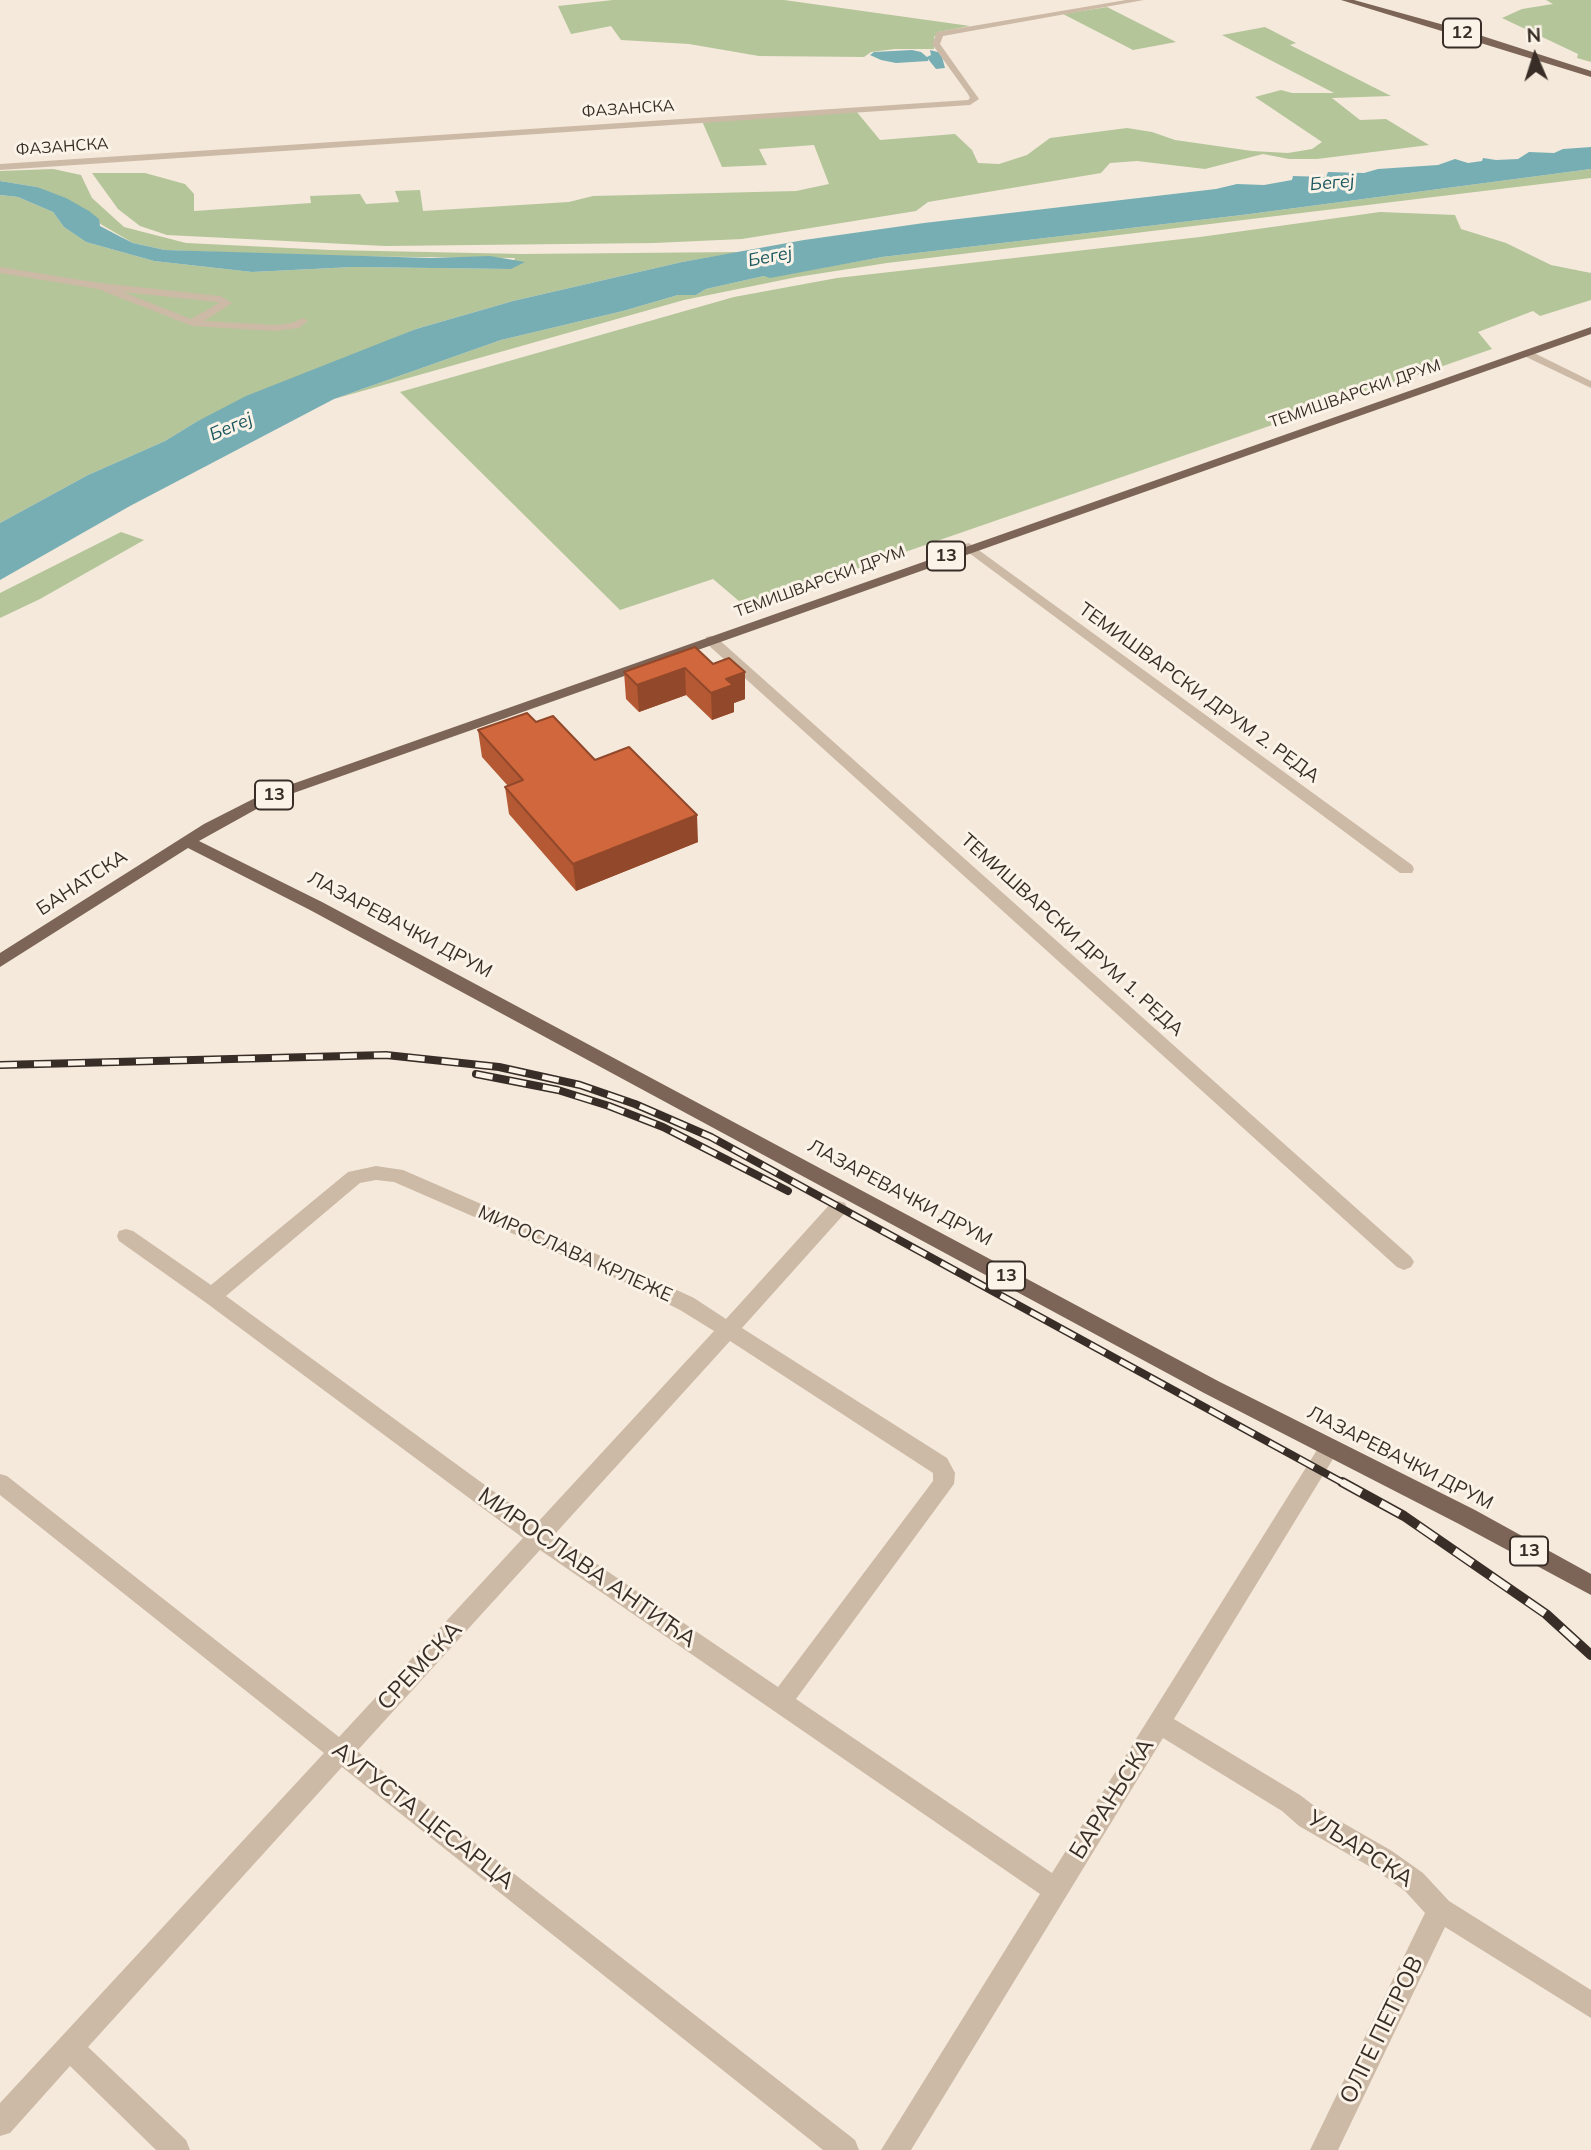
<!DOCTYPE html>
<html>
<head>
<meta charset="utf-8">
<style>
	body { margin:0 }
	#map { position:relative; width:1591px; height:2150px; overflow:hidden; background:#f4e9db; font-family:Mulish,sans-serif }
	canvas { display:block }
	.north { position:absolute; left:1500px; top:21px; width:70px; height:70px; -webkit-text-stroke:5px #fbf3e8; paint-order:stroke; rotate:357deg; font-size:19px; font-weight:700; line-height:28px; text-align:center; color:#392e27 }
	.north::after { content:''; display:block; margin:auto; width:24px; height:32px; background:#392e27; clip-path:polygon(50% 0,100% 100%,50% 72%,0 100%) }
</style>
</head>
<body>
<div id="map">
<canvas width="1591" height="2150"></canvas>
<div class="north">N</div>
</div>
<script>
const ctx = document.querySelector('canvas').getContext('2d');
ctx.lineJoin = 'round';
function fill(path, color) {
  ctx.fillStyle = color;
  ctx.fill(path, 'evenodd');
}
function toPath(rows) {
  const path = new Path2D();
  for (const r of rows) {
    path.moveTo(r[0], r[1]);
    for (let i = 2; i < r.length; i += 2) path.lineTo(r[i], r[i + 1]);
  }
  return path;
}
function trace(path, color, width, dash) {
  ctx.strokeStyle = color;
  ctx.lineWidth = width;
  ctx.lineCap = dash ? 'butt' : 'round';
  ctx.setLineDash(dash || []);
  ctx.stroke(path);
}
function write(font, color, halo, rows, align = 'center') {
  ctx.font = font + ' Mulish,sans-serif';
  ctx.lineWidth = 6;
  ctx.setLineDash([]);
  ctx.textBaseline = 'middle';
  ctx.strokeStyle = halo;
  ctx.fillStyle = color;
  for (const [text, x, y, turn = 0] of rows) {
    ctx.save();
    ctx.translate(x, y);
    ctx.rotate((+turn || 0) * Math.PI / 180);
    ctx.textAlign = isNaN(turn) ? turn : align;
    if (halo) ctx.strokeText(text, 0, 0);
    ctx.fillText(text, 0, 0);
    ctx.restore();
  }
}
const green = toPath([
	[613,0,784,0,970,26,939,32,934,37,934,49,895,49,871,52,864,57,759,56,689,44,621,40,611,26,571,34,558,6],
	[1546,0,1591,0,1591,62,1577,58,1578,54,1502,18,1522,9,1553,4],
	[1107,7,1176,42,1133,50,1063,14],
	[1265,27,1296,43,1290,45,1391,96,1332,98,1360,120,1386,119,1429,145,1317,159,1289,159,1263,154,1205,169,1137,161,1110,163,1101,173,928,202,916,211,742,239,654,243,385,246,167,235,140,226,118,209,92,173,145,173,185,184,194,194,194,211,311,203,310,196,360,194,366,204,399,202,395,191,420,190,423,211,569,202,593,196,796,191,829,184,814,145,759,149,767,165,722,167,702,121,856,111,880,140,955,134,972,150,978,163,999,164,1027,155,1050,138,1127,128,1152,132,1175,140,1252,151,1288,153,1312,149,1322,142,1255,97,1281,90,1292,93,1334,93,1222,35],
	[53,169,81,175,92,198,124,227,186,243,330,250,522,254,740,252,682,262,513,301,416,329,196,422,165,441,88,475,0,523,0,195,18,197,53,212,64,227,86,242,154,261,252,272,353,267,511,269,515,258,320,256,165,250,133,243,37,187,0,181,0,171],
	[1591,169,1591,178,887,263,797,277,684,300,334,399,501,340,623,311,678,295,696,295,706,289,764,276,771,277,882,257,1242,215],
	[1380,212,1455,215,1461,229,1506,243,1551,265,1591,273,1591,300,1540,316,1533,311,1478,332,1492,349,746,607,713,579,620,610,400,392,734,297,837,278,1200,237],
	[121,532,144,540,40,599,0,618,0,593]
]);
const water = toPath([
	[912,50,921,52,927,57,931,55,930,50,941,53,945,68,936,69,928,59,928,61,896,63,881,60,870,55,874,52],
	[1591,147,1591,169,1242,215,882,257,770,278,764,276,706,289,696,295,678,295,623,311,501,340,334,399,130,506,0,580,0,523,88,475,165,441,196,422,246,396,416,329,513,301,682,262,804,240,924,223,1216,189,1237,184,1264,185,1292,180,1293,176,1326,177,1328,172,1364,173,1378,169,1438,165,1455,159,1468,163,1482,161,1483,158,1496,160,1518,159,1529,152,1554,153,1563,149],
	[0,181,37,187,66,198,89,211,99,219,100,226,119,236,133,243,165,250,431,258,490,256,525,262,511,269,353,267,252,272,154,261,86,242,64,227,53,212,18,197,0,195]
]);
const minor = toPath([
	[1126,0,1144,0,943,36,940,44,979,99,970,105,0,170,0,164,968,100,970,98,968,94,932,44,937,32,1126,0],
	[0,267,100,283,220,296,232,303,204,321,275,325,292,323,303,318,308,321,299,328,275,331,192,326,98,289,0,273,0,267],
	[123,292,217,302,219,303,191,319,123,292],
	[1522,351,1530,351,1591,381,1591,388,1522,355,1522,351],
	[969,543,1412,865,1414,869,1412,873,1400,873,965,550,965,544,969,543],
	[711,636,716,637,1411,1257,1414,1262,1411,1267,1404,1270,1397,1267,706,643,706,637,711,636],
	[376,1166,403,1170,638,1272,694,1298,726,1319,831,1203,838,1201,845,1203,847,1208,845,1213,742,1328,947,1458,955,1473,954,1484,796,1699,1052,1873,1322,1442,1329,1439,1336,1442,1339,1448,1336,1454,1174,1719,1300,1795,1317,1808,1392,1851,1423,1873,1449,1901,1591,1990,1591,2018,1445,1927,1338,2150,1310,2150,1425,1913,1405,1891,1374,1869,1299,1826,1282,1811,1163,1738,911,2150,881,2150,1040,1894,540,1550,357,1751,855,2140,859,2150,823,2150,342,1767,88,2047,186,2140,190,2150,156,2150,70,2066,10,2133,0,2136,0,2103,324,1753,0,1495,0,1474,7,1476,339,1737,523,1538,205,1302,119,1241,117,1236,119,1231,126,1229,133,1231,211,1285,348,1172,376,1166],
	[376,1180,394,1182,624,1282,680,1310,714,1331,537,1523,226,1296,360,1183,376,1180],
	[730,1341,933,1473,933,1481,778,1687,554,1535,730,1341]
]);
const major = toPath([
	[1341,0,1354,0,1473,33,1591,71,1591,77,1341,0],
	[1591,327,1591,334,271,801,199,841,322,902,1218,1381,1475,1510,1591,1574,1591,1595,1459,1524,1204,1393,310,910,188,848,0,967,0,953,204,824,261,795,1591,327]
]);
const railFar1 = toPath([
	[0,1065,386,1055,499,1067,580,1085,635,1104,711,1137,1345,1484],
	[476,1074,558,1090,609,1106,663,1127,788,1191]
]);
const rail = toPath([
	[1342,1482,1404,1516,1546,1614,1591,1655]
]);
const wall = toPath([
	[713,664,745,672,745,699,734,703,734,712,712,720,686,695,639,712,626,699,624,672],
	[536,722,595,760,698,842,576,891,509,814,505,787,508,786,482,757,478,730]
]);
const shadedWall = toPath([
	[685,668,686,695,639,712,637,685],
	[745,672,745,699,734,703,734,712,712,720,711,693,726,679],
	[697,815,698,842,576,891,573,864]
]);
const building = toPath([
	[695,647,713,664,729,658,745,672,726,679,733,685,711,693,685,668,637,685,624,672,695,647],
	[527,713,536,722,553,716,595,760,629,747,697,815,573,864,505,787,523,780,478,730,527,713]
]);
const farStreetnames = [
	["ФАЗАНСКА",628,109,-4],
	["ФАЗАНСКА",62,147,-4],
	["ТЕМИШВАРСКИ ДРУМ",1355,394,-19],
	["ТЕМИШВАРСКИ ДРУМ",820,582,-20]
];
const shields = [
	[1462,33,38],
	[946,556,38],
	[274,795,38],
	[1006,1276,38],
	[1529,1551,38]
];
const shieldNames = [
	["12",1462,33],
	["13",946,556],
	["13",274,795],
	["13",1006,1276],
	["13",1529,1551]
];
const farWaternames = [
	["Бегеј",1332,183,-5],
	["Бегеј",770,257,-11],
	["Бегеј",231,427,-23]
];
const streetNames = [
	["ТЕМИШВАРСКИ ДРУМ 2. РЕДА",1199,693,36],
	["БАНАТСКА",82,883,-33],
	["ЛАЗАРЕВАЧКИ ДРУМ",400,925,28],
	["ТЕМИШВАРСКИ ДРУМ 1. РЕДА",1072,935,42],
	["ЛАЗАРЕВАЧКИ ДРУМ",900,1193,28],
	["МИРОСЛАВА КРЛЕЖЕ",575,1254,24],
	["ЛАЗАРЕВАЧКИ ДРУМ",1400,1458,27]
];
const nearStreetnames = [
	["МИРОСЛАВА АНТИЋА",587,1568,35],
	["СРЕМСКА",420,1666,-47],
	["БАРАЊСКА",1112,1799,-58],
	["АУГУСТА ЦЕСАРЦА",423,1816,38],
	["УЉАРСКА",1360,1849,33],
	["ОЛГЕ ПЕТРОВ",1382,2030,-64]
];
fill(green, '#b4c599');
fill(water, '#77aeb4');
fill(minor, '#cdbaa6');
fill(major, '#7c6557');
trace(railFar1, '#392e27', 8);
trace(rail, '#392e27', 10);
trace(railFar1, '#fbf3e8', 5, [17]);
trace(rail, '#fbf3e8', 7, [22]);
fill(wall, '#b45934');
fill(shadedWall, '#92482a');
fill(building, '#d1673c');
trace(building, '#92482a', 2);
write('16px', '#392e27', '#fbf3e8', farStreetnames);
for (const [x, y, w] of shields) {
  const box = new Path2D();
  box.roundRect(x - w / 2, y - 14.5, w, 29, 5);
  ctx.fillStyle = '#fbf3e8';
  ctx.fill(box);
  trace(box, '#392e27', 2);
}
write('bold 18px', '#392e27', null, shieldNames);
write('italic 18px', '#19565e', '#fbf3e8', farWaternames);
write('19px', '#392e27', '#fbf3e8', streetNames);
write('23px', '#392e27', '#fbf3e8', nearStreetnames);
</script>
</body>
</html>
